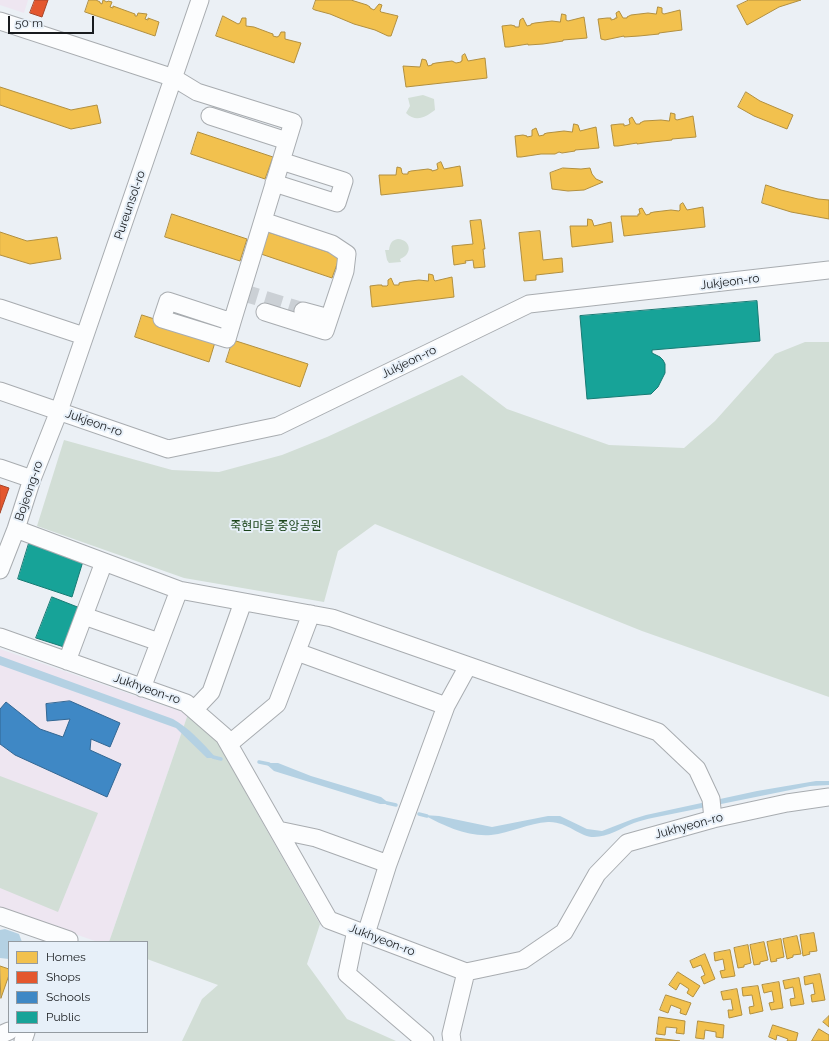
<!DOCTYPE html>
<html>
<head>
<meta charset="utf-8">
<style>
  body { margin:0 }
  #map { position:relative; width:829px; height:1041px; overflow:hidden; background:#ebf0f5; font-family:Raleway,sans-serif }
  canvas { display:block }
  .legend { position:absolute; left:8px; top:941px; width:140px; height:92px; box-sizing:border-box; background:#e7f0f9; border:1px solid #949ba1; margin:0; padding:5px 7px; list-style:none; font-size:12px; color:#181b1e }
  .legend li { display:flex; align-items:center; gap:8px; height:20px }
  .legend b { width:20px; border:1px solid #949ba1 }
  .scale { position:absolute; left:8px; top:16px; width:86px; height:18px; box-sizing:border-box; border:2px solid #181b1e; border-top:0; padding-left:5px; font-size:12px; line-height:14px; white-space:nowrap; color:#181b1e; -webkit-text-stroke:3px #e7f0f9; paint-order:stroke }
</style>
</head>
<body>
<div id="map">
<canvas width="829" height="1041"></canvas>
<ul class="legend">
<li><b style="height:11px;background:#f2c14e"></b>Homes</li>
<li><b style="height:11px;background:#e4572e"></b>Shops</li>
<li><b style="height:11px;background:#3f88c5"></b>Schools</li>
<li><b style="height:11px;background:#17a398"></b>Public</li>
</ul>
<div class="scale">50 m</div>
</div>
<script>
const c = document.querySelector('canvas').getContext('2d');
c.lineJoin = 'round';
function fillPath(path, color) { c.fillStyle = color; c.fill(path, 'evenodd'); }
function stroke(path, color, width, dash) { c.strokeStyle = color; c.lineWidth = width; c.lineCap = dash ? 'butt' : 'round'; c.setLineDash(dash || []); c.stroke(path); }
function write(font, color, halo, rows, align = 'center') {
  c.font = font + ' Raleway,"Noto Sans KR",sans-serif'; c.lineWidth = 4; c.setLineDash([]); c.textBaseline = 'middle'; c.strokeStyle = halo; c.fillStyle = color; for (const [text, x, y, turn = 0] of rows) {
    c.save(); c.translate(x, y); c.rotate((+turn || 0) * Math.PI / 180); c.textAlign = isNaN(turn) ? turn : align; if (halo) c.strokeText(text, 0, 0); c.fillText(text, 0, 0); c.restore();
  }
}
const education = new Path2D(`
  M0 0H28L24 13 0 5Z
  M0 649 188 714 109 942H98L0 908Z`);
const green = new Path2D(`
  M423 95 434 99 435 110C426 117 416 123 406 113L410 106 408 98Z
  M398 239C411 240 413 254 400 259L401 262 389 263 387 260 385 250H389C390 243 392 240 398 239Z
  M805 342H829V697L642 631 375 524 338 551 324 602 184 578 37 526 64 440 172 470 219 472 282 455 327 437 462 375 507 409 609 445 684 448 715 421 775 354Z
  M188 714 218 739 248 797 320 924 307 964 347 1019 396 1041H182L202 999 218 985 147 959V942H109Z
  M0 776 98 813 58 912 0 888Z`);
const water = new Path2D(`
  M0 656 173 719C189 728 204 744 216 758H207L176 728 0 665Z
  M265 763H278L311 776 381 797 390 804H380L274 771Z
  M816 781H829V785L810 786 652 818C646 819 640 821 634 823 621 828 608 837 594 837 579 837 567 821 548 822 529 823 510 833 491 835 468 837 444 826 424 815L439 816 492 827 548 816H560L587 829 602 831 633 819 646 815 757 791Z
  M5 929 19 934 22 942H9V959L0 958V930Z`);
const homes = new Path2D(`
  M89 0H96L100 2V3L102 4 103 0 107 2 108 1 112 2 110 7 113 8V6L135 14V16H137L138 13 147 14 145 19 148 20V18L159 22 155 36 85 12Z
  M316 0H351L367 5 370 7V8L374 10 379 4 382 5 380 11 381 12 398 16 391 36H388L375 30 354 24 330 14 315 10 313 9Z
  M749 0H801L779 7 747 25 737 6Z
  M658 7 662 8V13L664 14 680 10 682 30 659 33V34L639 36 624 37V36L605 40 601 39 598 19 607 18H611V20L615 19V18H617L616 13 619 11 623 18H627V17L631 15 648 13 656 14Z
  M562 14 566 15V20L568 21 584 17 587 38 563 40V41L543 44 528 45V44L509 47H505L502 26 511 25 515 26V27H519L520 20 523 18 527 26 531 25V24L535 23 552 21 560 22Z
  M223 16 238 24 240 23 242 18H246V26L254 27 270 33 273 34V36L277 37 279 36 281 32H285V39L301 43 294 63 216 36Z
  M465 54 468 61 485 58 487 78 406 87 403 66 420 67 422 59 426 60 428 66 432 65V64L436 63 452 61 456 63 461 62V61H462V56Z
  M0 87 71 110 97 105 101 123 71 129 0 105Z
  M746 92 760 101 793 115 787 129 754 116 738 107Z
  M671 113 675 114V119L677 120 693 116 696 137 672 139V140L652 142 637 144V143L618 146H614L611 125 620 124H624V126L628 125 630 124 629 119 632 117 636 124H640V123L644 121 661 120 669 121Z
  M574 124 578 125 580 131 596 127 599 148 575 150V151L562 153 559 152 555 154H541L521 157H517L515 136 523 135 527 136V137L532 136V130L536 128 539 136 544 135V134L547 133 564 131 572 132Z
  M198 132 273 157 265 179 191 154Z
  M441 162 444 169 460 166 463 186 381 195 379 175H396L397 167 401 168 402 173 403 174H408V172L411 171 428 169 432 170V171L436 170 438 169 437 164Z
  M563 168 581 169 590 168 592 174 596 179 603 182 584 190 568 191 552 189 550 173Z
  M766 185 781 190 818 199 829 200V219L791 212 762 203Z
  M683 203 687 210 703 207 705 227 624 236 621 216H638V214H640L639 209 642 208 646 215 650 214V213L654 212 671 210 679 211 680 210V205Z
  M172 214 247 239 240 261 165 237Z
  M588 219 592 220 594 226 611 222 613 242 572 247 570 226H587Z
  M481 220 485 249H483L485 267 474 268 473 260 465 261 466 263 454 265 452 246 473 244 470 221Z
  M265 231 340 256 332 278 258 253Z
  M540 231 543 260 562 258 563 272 536 275V280L524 281 519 233Z
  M0 232 27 241 57 237 61 259 30 264 0 255Z
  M429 274 433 275 434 280 435 281 452 277 454 297 372 307 370 286 378 285H382V286H387L388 285V280L391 278 394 285H399V283L403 282 419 280 428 281Z
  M142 315 216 339 209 362 135 337Z
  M233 340 308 364 300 387 226 362Z
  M814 933 817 951 809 952 810 954 803 956 800 935Z
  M797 936 801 954 793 955V957L787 959 783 939Z
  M781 939 784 957 776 959 777 961 771 962 767 942Z
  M764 942 768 960 760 962V964L754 965 750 945Z
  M748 945 751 963 744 965V967L738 968 734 948Z
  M730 950 735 976 722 978 720 971 725 970 723 959 715 961 714 953Z
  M705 954 715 979 704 984 701 977 705 975 701 965 693 968 690 961Z
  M0 966 9 969V975L1 998Z
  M678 972 700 986 693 997 687 993 689 989 680 983 676 990 669 985Z
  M820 974 825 1000 812 1002 811 995 815 994 813 983 805 985 804 977Z
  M799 978 804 1004 791 1006 790 999 795 998 793 987 785 989 783 981Z
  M779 982 783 1008 771 1010 769 1003 774 1002 772 991 764 993 762 985Z
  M758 986 763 1011 750 1014 749 1007 754 1006 752 995 743 996 742 988Z
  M737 989 742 1015 729 1018 728 1010H733L731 999 723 1000 721 992Z
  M666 995 691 1003 686 1015 680 1013 681 1009 671 1005 668 1013 660 1010Z
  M829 1016V1027L823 1022Z
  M659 1017 685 1021 684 1034 676 1033 677 1028 666 1027 665 1035 657 1034Z
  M698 1021 724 1025 723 1038 716 1037V1032L705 1030 704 1039 696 1038Z
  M773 1025 798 1033 796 1041H787L788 1039 777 1035 776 1040 769 1037Z
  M819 1029 829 1035V1041H812Z
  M656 1038 680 1041H656Z`);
const shops = new Path2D(`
  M35 0H48L42 17 30 13Z
  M0 485 9 488 0 513Z`);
const schools = new Path2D(`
  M70 701 120 723 110 747 91 739 90 750 121 764 107 797 15 755 0 744V709L6 702 40 729 63 737 70 719 47 721 46 704Z`);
const public = new Path2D(`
  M757 301 760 341 652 350V353L660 357 663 360 665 364V373L658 387 651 394 587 399 580 316Z
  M30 540 84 558 72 597 18 579Z
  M52 597 80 608 64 647 36 638Z`);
const stream = new Path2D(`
  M213 757 221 759
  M259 762 269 764
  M387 803 396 805
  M419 814 427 816`);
const minorTunnel = new Path2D(`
  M241 292 303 311`);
const minor = new Path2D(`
  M0 21 174 78 197 92 293 122 232 322 168 301 162 319 227 339 232 322
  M210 116 287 141
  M274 183 337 203 344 181 281 161
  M263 221 332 244 347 254 345 271 325 331 265 312
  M0 308 84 336
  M303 311 329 318
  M0 391 168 449 278 426 529 304 829 270
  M0 468 32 479
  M16 529 179 590 332 618 658 732 697 769 711 799 713 819
  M0 570 16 529 32 479 59 411 200 0
  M84 616 159 642
  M0 637 186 703 224 736 329 920 466 972 523 960 564 932 597 874 627 843 713 819 787 803 829 797
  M297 652 446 706
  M67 661 104 562
  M142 688 179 590
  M194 710 211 692 243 602
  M229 744 277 704 311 614
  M278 830 316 838 388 864
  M0 916 69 940 68 942
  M356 930 347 974 425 1041
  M366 934 388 864 446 706 468 666
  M0 1035 9 1031
  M23 1041 26 1032
  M452 1041 451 1034 466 972`);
const streetNames = [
  ["Pureunsol-ro",130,205,-71],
  ["Jukjeon-ro",730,282,-7],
  ["Jukjeon-ro",409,362,-26],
  ["Jukjeon-ro",94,423,19],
  ["Bojeong-ro",29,491,-71],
  ["Jukhyeon-ro",147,689,19],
  ["Jukhyeon-ro",689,826,-15],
  ["Jukhyeon-ro",382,940,21]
];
const parkNames = [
  ["죽현마을 중앙공원",276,526]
];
fillPath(education, '#eee6f1');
fillPath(green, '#d2ded6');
fillPath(water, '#b4d1e3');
fillPath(homes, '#f2c14e');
stroke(homes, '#b18f40', 1);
fillPath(shops, '#e4572e');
stroke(shops, '#a74529', 1);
fillPath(schools, '#3f88c5');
stroke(schools, '#336793', 1);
fillPath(public, '#17a398');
stroke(public, '#177a73', 1);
stroke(stream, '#b4d1e3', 3.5);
stroke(minorTunnel, '#cbd0d5', 17, [17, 8]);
stroke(minor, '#a8acb0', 19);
stroke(minor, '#fcfdfe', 17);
write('12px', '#181b1e', '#e7f0f9', streetNames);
write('12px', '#1a4319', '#e7f0f9', parkNames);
</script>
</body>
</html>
